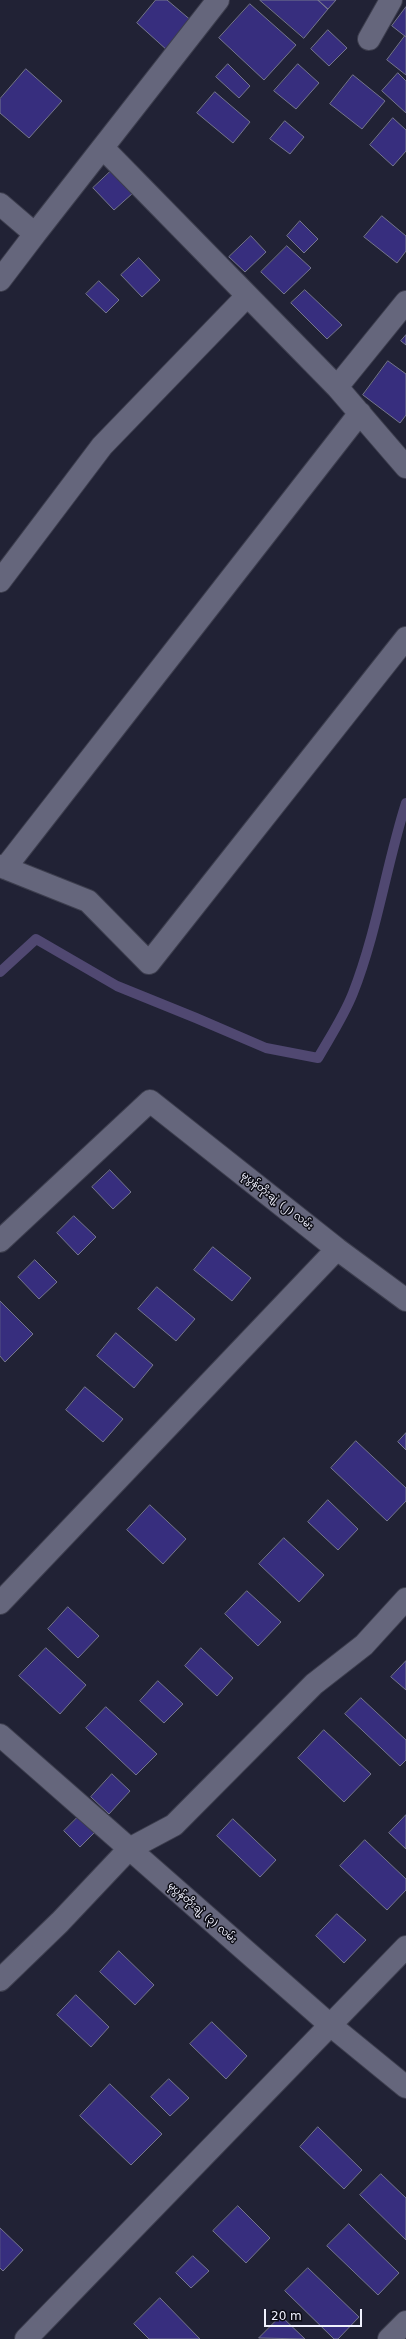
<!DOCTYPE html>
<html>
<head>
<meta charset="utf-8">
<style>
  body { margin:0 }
  #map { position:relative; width:406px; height:2339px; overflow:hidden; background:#212235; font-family:"DejaVu Sans",sans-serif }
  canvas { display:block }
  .scale { position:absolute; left:264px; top:2309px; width:98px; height:18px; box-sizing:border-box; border:2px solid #f0f1fe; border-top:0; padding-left:5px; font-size:12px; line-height:14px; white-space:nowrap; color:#f0f1fe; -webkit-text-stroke:3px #0c0c15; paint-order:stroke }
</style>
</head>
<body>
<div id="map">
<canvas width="406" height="2339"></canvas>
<div class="scale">20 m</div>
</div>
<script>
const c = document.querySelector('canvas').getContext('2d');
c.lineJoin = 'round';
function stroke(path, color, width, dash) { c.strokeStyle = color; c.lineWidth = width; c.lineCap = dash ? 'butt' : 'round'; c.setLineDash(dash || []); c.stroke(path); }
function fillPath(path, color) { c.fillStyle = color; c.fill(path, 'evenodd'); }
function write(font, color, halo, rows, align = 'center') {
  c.font = font + ' "DejaVu Sans","Noto Sans Myanmar",sans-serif'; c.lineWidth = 3; c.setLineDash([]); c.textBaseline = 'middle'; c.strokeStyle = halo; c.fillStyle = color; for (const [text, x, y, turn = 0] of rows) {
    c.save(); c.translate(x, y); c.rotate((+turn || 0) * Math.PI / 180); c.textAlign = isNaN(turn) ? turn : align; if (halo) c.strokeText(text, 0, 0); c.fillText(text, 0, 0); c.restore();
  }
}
const stream = new Path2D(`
  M0 972 36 939 117 986 196 1018 266 1048 318 1058C330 1037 344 1016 353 993 377 932 386 866 406 803`);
const building = new Path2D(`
  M156 0H167L193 22 168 51 137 23Z
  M260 0H318L328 9 304 38Z
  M318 0H336L328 9Z
  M250 4 296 45 264 80 219 38Z
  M406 7V37L392 26Z
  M328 30 347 48 329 66 311 49Z
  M405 36 406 37V75L387 60Z
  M228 64 250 86 239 98 216 77Z
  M298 64 319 83 296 109 274 91Z
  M26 69 62 101 29 138 0 113V99Z
  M398 73 406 81V113L382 91Z
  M353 75 385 101 362 129 330 104Z
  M215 92 250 122 233 143 197 113Z
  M393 118 406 130V151L393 166 370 145Z
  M285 121 304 137 290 154 270 139Z
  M111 171 133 193 114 210 93 188Z
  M382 216 406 236V251L397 263 364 237Z
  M300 221 318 239 304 253 287 236Z
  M251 236 266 252 245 272 229 257Z
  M287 246 311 268 284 294 261 272Z
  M139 258 160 280 142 297 121 275Z
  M99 281 119 300 106 313 86 294Z
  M305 290 342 325 327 339 291 303Z
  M406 335V345L401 341Z
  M388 361 406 374V415L400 423 363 395Z
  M110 1170 131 1192 113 1209 92 1187Z
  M74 1216 96 1237 78 1255 57 1233Z
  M213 1247 251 1278 232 1301 194 1270Z
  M35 1260 57 1282 39 1299 18 1277Z
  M157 1287 195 1319 176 1341 138 1309Z
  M0 1301 33 1334 5 1362 0 1356Z
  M116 1333 153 1365 134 1388 97 1356Z
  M85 1387 123 1419 103 1442 66 1410Z
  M406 1433V1450L398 1442Z
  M356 1441 406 1488V1501L387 1521 331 1468Z
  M328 1500 358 1529 338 1550 308 1522Z
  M150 1505 186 1539 163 1564 127 1530Z
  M284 1538 324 1575 299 1602 259 1564Z
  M247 1591 281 1622 258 1646 225 1614Z
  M68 1607 99 1636 78 1658 48 1629Z
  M46 1648 86 1685 60 1714 19 1676Z
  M201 1648 233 1678 217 1696 185 1666Z
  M406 1661V1690L391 1677Z
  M158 1681 183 1704 164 1723 140 1701Z
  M361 1698 406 1740V1760L400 1766 345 1714Z
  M106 1707 157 1754 136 1775 86 1728Z
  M324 1730 371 1774 344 1802 298 1758Z
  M112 1774 130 1791 109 1814 91 1797Z
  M406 1815V1849L389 1833Z
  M78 1817 94 1833 80 1847 64 1831Z
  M233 1819 276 1860 260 1877 217 1836Z
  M365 1840 406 1879V1890L387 1910 340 1866Z
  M337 1914 366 1940 344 1963 316 1936Z
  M119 1951 154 1985 135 2005 100 1972Z
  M76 1995 109 2027 91 2047 57 2015Z
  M212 2022 247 2056 226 2079 190 2044Z
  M169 2079 189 2098 170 2116 151 2097Z
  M110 2084 162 2134 131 2165 80 2116Z
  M318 2127 362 2170 344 2189 300 2147Z
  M381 2174 406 2198V2240L360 2195Z
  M238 2206 270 2238 246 2263 213 2231Z
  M349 2224 399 2273 378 2295 327 2246Z
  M0 2228 23 2250 3 2271 0 2268Z
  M193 2256 209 2271 191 2288 176 2273Z
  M308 2268 359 2317 338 2339H334L285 2291Z
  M160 2298 200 2339H149L134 2324Z
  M281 2316 305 2339 259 2338Z`);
const minor = new Path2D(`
  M369 39 391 0
  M103 148 337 387 406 467
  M0 204 35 234 218 0
  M0 280 35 234
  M337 387 406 302
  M0 581 102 446 247 296
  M0 866 88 901 149 963 406 638
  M5 868 360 413
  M0 1241 150 1101 337 1249 406 1300
  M0 1603 337 1249
  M0 1735 329 2024 406 2087
  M0 1980 60 1922 129 1849 174 1825 314 1684 364 1645 406 1599
  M26 2339 406 1947
  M389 2339 406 2322`);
const streetNames = [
  ["မုပွန်တိုးချဲ့ (၂) လမ်း",277,1201,38],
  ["မုပွန်တိုးချဲ့ (၃) လမ်း",202,1913,41]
];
stroke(stream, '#504871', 10);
fillPath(building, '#372e7e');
stroke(building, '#75768d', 1);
stroke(minor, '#3d3e4e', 24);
stroke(minor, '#65667c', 22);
write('10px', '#f0f1fe', '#0c0c15', streetNames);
</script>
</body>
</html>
